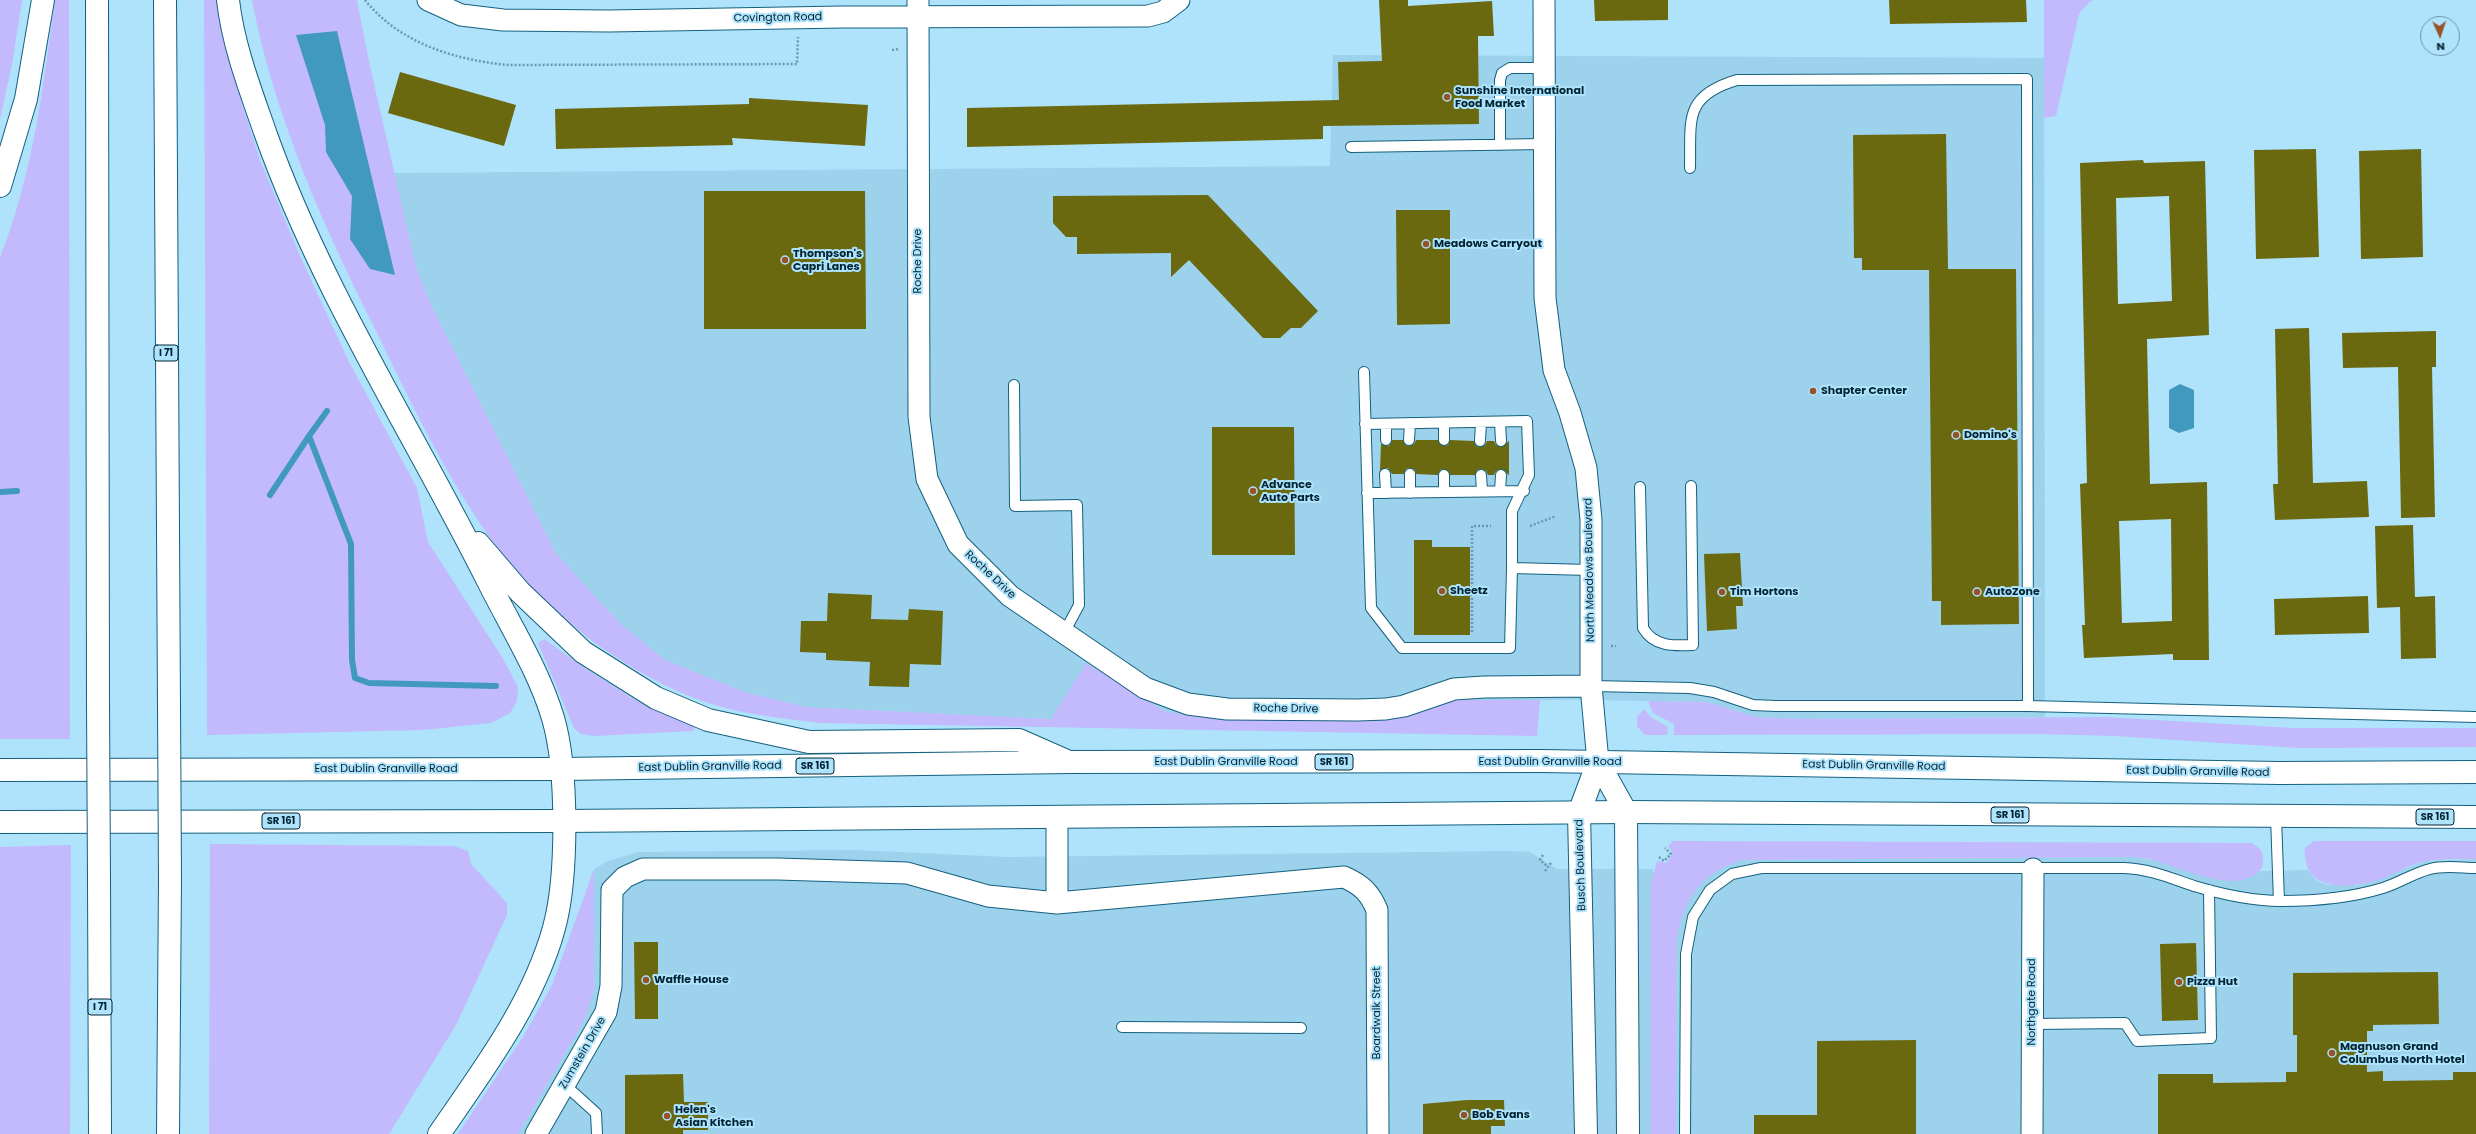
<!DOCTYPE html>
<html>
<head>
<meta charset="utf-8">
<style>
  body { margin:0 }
  #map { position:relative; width:2476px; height:1134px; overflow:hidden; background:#afe2fb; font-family:Poppins,sans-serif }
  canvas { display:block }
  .north { position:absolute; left:2420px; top:16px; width:40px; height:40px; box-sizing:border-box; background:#afe2fb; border:1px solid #6996ab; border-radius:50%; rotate:177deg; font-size:11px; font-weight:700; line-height:16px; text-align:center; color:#002434 }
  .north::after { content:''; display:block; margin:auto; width:14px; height:18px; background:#985228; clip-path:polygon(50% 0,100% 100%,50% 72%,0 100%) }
</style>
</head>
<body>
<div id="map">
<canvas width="2476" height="1134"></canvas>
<div class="north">N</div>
</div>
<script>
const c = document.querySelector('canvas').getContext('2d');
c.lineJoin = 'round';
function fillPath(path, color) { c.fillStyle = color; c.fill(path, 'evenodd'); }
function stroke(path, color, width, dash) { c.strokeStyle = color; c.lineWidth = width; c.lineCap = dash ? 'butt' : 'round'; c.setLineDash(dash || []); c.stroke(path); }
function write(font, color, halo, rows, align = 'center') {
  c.font = font + ' Poppins,sans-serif'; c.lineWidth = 4; c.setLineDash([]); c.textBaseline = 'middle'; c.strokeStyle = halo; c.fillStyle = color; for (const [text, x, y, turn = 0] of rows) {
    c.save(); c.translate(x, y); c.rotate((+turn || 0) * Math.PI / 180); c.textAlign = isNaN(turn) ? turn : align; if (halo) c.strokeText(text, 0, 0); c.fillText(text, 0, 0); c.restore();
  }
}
const built = new Path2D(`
  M1333 55 2044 58 2045 717 1802 719 1756 717 1707 702 1591 700H1453L1388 717 1190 716 1164 711 1087 664 1051 719 806 707 745 692 665 660 622 625 557 555 431 305 416 267 394 173 1330 166Z
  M855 850 1007 857 1509 851 1530 852 1557 869H1653L1651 1134H518L585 1019 594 988V869L608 861 639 852Z
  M2134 857 2250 878 2260 871 2308 870 2317 881 2327 885H2356L2375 880 2426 861 2476 859V1134H1676V943L1680 920 1689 899 1704 879 1722 866 1742 860Z`);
const green = new Path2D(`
  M0 0H22L13 59 0 120Z
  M55 0H69L70 739H0V257C33 175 43 87 55 0Z
  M204 0H216L222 33 243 107 260 160 301 258 348 360 417 488 428 542 502 657 518 687 517 701 510 713 491 723 423 730 207 735Z
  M252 0H357L369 62 416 267 431 305 557 555 622 625 665 660 745 692 806 707 1051 719 1086 663 1164 711 1190 716 1388 717 1453 700H1540L1537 736 820 723C783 718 744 715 708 703 634 678 554 620 506 559 451 489 413 406 374 327 322 223 274 115 252 0Z
  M2044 0H2094L2089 2 2079 14 2056 116 2044 118Z
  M544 639 586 669 635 700 695 727 693 731 595 736 581 734 574 728 538 643Z
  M1648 701 1707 702 1756 717 1802 719 2105 717 2294 728H2476V747L2298 748 2115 736 2037 734 1674 735V724L1653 713Z
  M1644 709 1651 717 1668 727 1667 735H1645L1637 726V717Z
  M1673 841 2252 843 2261 850C2264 859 2265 868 2256 874 2230 893 2180 867 2152 860 2146 858 2140 858 2134 857L1742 860C1699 874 1683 899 1676 943V1134H1651V882L1657 861 1666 863 1673 853 1668 846Z
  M2314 841H2476V859C2460 859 2442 859 2427 861 2409 864 2392 876 2375 881 2344 889 2302 891 2305 848Z
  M210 844 454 846 468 851 471 864 507 903V915L456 1025 389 1134H209Z
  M71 845 70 1134H0V847Z
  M594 869V988L585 1019 518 1134H458L523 1037 552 985Z`);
const water = new Path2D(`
  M337 31 395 275 370 269 350 239 352 196 326 152 325 125 296 35Z
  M2180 384 2194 390V428L2179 433 2169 428V390Z`);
const stream = new Path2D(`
  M309 436 351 544 352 660 355 678 369 683 496 686
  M0 492 17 491
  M270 495 309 436 327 411`);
const building = new Path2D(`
  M1379 0H1408V6L1492 1 1494 36H1478L1479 124 1323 126V139L967 147V108L1339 100 1338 62 1382 61Z
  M1594 0H1668V20L1595 21Z
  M1889 0H2026L2027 22 1890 24Z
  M400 72 516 105 504 146 388 113Z
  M749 98 868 105 865 146 732 138 733 145 556 149 555 109 749 104Z
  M1946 134 1948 269H2016L2019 624 1941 625V601H1932L1929 270H1862V258H1854L1853 135Z
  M2316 149 2319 257 2256 259 2254 150Z
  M2421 149 2423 257 2361 259 2359 151Z
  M2143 160 2144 163 2205 161 2209 335 2147 339 2150 484 2207 482 2209 660H2173V654L2084 658 2082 625H2085L2080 484 2087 483 2080 163ZM2169 196 2172 301 2118 304 2116 198ZM2171 519 2172 621 2122 623 2119 521Z
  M704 191H865L866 329H704Z
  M1208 195 1318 311 1301 328H1291L1280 338H1263L1189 260 1171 277V253L1077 254V237H1066L1053 223V196Z
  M1396 210H1450V324L1397 325Z
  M2309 328 2313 483 2367 481 2369 517 2275 520 2273 484H2278L2275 329Z
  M2436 331V367H2432L2435 517 2401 518 2398 367 2343 368 2342 333Z
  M1212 427H1294L1295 555H1212Z
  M1392 440H1403L1405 445 1409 446 1414 444 1416 440H1438L1444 446 1448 445 1450 440 1474 441 1476 446 1480 447 1485 445 1487 441H1494L1496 445 1501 447 1509 441V475L1501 469 1496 471 1494 475H1488L1486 471 1481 469 1477 470 1475 475H1450L1444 469 1440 470 1438 475 1416 474 1415 470 1410 468 1406 469 1404 474H1392L1388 468 1380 470 1381 444 1389 446Z
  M2413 525 2415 597 2435 596 2436 658 2401 659 2400 607 2377 608 2375 526Z
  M1414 540H1432V547H1470V635H1414Z
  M1740 553 1743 606H1736L1737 629 1707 631 1704 554Z
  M828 593 872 595 871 619 908 620 909 609 943 611 941 665 910 664 909 687 869 686 870 662 826 660V653L800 652 801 621H827Z
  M2368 596 2369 633 2275 635 2274 599Z
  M634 942H658V1019H635Z
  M2196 943 2198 1020 2162 1021 2160 944Z
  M2438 972 2439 1024 2373 1025V1031H2367V1072L2383 1071V1081L2453 1080V1072H2476V1134H2158V1074H2213V1083L2286 1082V1072H2297V1035H2293V973Z
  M1916 1040V1134H1754V1115H1817V1041Z
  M683 1074 684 1102H708V1130H683V1134H625V1075Z
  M1467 1100H1504L1505 1126H1491V1134H1423V1104Z`);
const path = new Path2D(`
  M365 0C399 43 455 60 508 65L797 64 798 37
  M892 50 898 49
  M1530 526 1556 516
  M1472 632V526H1491
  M1611 646H1616
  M1543 855 1540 860 1548 867
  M1659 857 1664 861 1671 854 1665 848
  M1545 871 1551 863`);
const service = new Path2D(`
  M1500 145V80L1502 73 1510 68H1543
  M1351 147 1544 144
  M1690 168C1691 120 1683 96 1737 80L2027 79 2028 706
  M1364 372 1371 608 1402 648H1510L1512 568 1590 570
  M1014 385 1015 506 1077 505 1079 605 1064 633
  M1500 422 1501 441
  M1365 424 1527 421 1529 475 1512 511V568
  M1386 424V440
  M1409 440 1410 423
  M1444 440V423
  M1480 441 1481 422
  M1385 474 1386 493
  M1410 474V493
  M1481 475 1482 491
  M1640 487 1643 628C1654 647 1674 646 1693 645L1691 486
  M1500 491 1501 475
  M1444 492V475
  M1367 493 1524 491
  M1591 686 1690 688 1714 692 1753 705 1776 706H2028L2476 717
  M2276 817 2279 901
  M2032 1024 2125 1023 2137 1041 2211 1038 2209 890
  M1122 1027 1301 1028
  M565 1085 596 1113 597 1134
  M1685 1134 1686 954 1693 917 1710 890 1732 874 1761 868H2124C2150 869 2170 878 2194 886 2221 894 2252 901 2281 901 2315 901 2350 898 2383 888 2399 883 2414 873 2430 869 2444 865 2462 868 2476 868`);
const minor = new Path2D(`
  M428 0 461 15 503 20 609 21 843 17 1148 16 1163 12 1179 0
  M918 0 919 417 927 479 958 544 1010 596 1145 688 1188 704 1227 709 1358 710 1386 709 1404 706 1454 689 1484 687 1591 686
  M1544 0 1545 298 1554 370 1570 413 1586 468 1591 520V686L1598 762
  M1057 903V817
  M536 1134 606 1012 611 986 612 890 625 877 643 869H778L907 873 988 896 1057 903 1344 877C1362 885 1370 893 1377 910L1378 1134
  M2032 1134 2033 869`);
const secondary = new Path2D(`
  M1598 762 1626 812 1628 1134
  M1586 1134 1579 813 1598 762`);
const primary = new Path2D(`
  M0 770 561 769 1069 762 1541 761 2279 773 2476 772
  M0 822 563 821 1626 812 2476 817`);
const motorway = new Path2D(`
  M97 0 98 702
  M165 0 169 705
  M228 0C233 45 250 89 265 132 321 290 414 433 489 583 511 627 539 671 553 718 568 769 568 877 554 928 533 1004 483 1070 439 1134
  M0 186 26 99 43 0
  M478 543 520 592 583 652 656 698 708 720 809 742 1019 740 1069 762
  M99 879 100 1134
  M168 1134 170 880`);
const motorwayBridge = new Path2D(`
  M98 702 99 879
  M169 705 170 880`);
const markers = [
  [1447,97,4,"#985228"],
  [1426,244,4,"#985228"],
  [785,260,4,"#985228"],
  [1813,391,4,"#985228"],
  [1956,435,4,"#985228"],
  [1253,491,4,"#985228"],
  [1442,591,4,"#985228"],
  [1722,592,4,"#985228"],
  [1977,592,4,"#985228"],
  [646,980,4,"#985228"],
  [2179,982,4,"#985228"],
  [2332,1053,4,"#985228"],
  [1464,1115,4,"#985228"],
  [667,1116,4,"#985228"]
];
const shields = [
  [166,353,24],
  [1334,762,38],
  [815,766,38],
  [2010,815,38],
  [2435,817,38],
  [281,821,38],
  [100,1007,24]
];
const shieldNames = [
  ["I 71",166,353],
  ["SR 161",1334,762],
  ["SR 161",815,766],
  ["SR 161",2010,815],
  ["SR 161",2435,817],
  ["SR 161",281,821],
  ["I 71",100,1007]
];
const streetNames = [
  ["Covington Road",778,18,-1],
  ["Roche Drive",918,261,-90],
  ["North Meadows Boulevard",1590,570,-91],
  ["Roche Drive",990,575,43],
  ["Roche Drive",1286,709,1],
  ["East Dublin Granville Road",1226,762],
  ["East Dublin Granville Road",1550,762],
  ["East Dublin Granville Road",1874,766,1],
  ["East Dublin Granville Road",710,767,-1],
  ["East Dublin Granville Road",386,769],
  ["East Dublin Granville Road",2198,772,1],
  ["Busch Boulevard",1581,865,-92],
  ["Northgate Road",2032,1002,-90],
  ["Boardwalk Street",1377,1013,-90],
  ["Zumstein Drive",583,1053,-60]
];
const poiNames = [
  ["Sunshine International",1455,91],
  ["Food Market",1455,104],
  ["Meadows Carryout",1434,244],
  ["Thompson's",793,254],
  ["Capri Lanes",793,267],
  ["Shapter Center",1821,391],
  ["Domino's",1964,435],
  ["Advance",1261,485],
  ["Auto Parts",1261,498],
  ["Sheetz",1450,591],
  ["Tim Hortons",1730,592],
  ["AutoZone",1985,592],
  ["Waffle House",654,980],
  ["Pizza Hut",2187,982],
  ["Magnuson Grand",2340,1047],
  ["Columbus North Hotel",2340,1060],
  ["Helen's",675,1110],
  ["Asian Kitchen",675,1123],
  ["Bob Evans",1472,1115]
];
fillPath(built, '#9cd2ec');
fillPath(green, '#c2bafc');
fillPath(water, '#4199bf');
stroke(stream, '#4199bf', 6);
fillPath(building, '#6a6910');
stroke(service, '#14607d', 12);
stroke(minor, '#14607d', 23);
stroke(secondary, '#14607d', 24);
stroke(primary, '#14607d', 24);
stroke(motorway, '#14607d', 24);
stroke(path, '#6b98ae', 2.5, [2, 2]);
stroke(service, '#fff', 10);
stroke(minor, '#fff', 21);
stroke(secondary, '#fff', 22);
stroke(primary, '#fff', 22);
stroke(motorway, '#fff', 22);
stroke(motorwayBridge, '#14607d', 24, []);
stroke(motorwayBridge, '#fff', 22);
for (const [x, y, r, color] of markers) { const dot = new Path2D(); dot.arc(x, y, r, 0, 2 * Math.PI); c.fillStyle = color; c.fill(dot); stroke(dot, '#afe2fb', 1.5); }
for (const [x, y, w] of shields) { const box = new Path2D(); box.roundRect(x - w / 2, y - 8, w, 16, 3); c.fillStyle = '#afe2fb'; c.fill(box); stroke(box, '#002434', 1); }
write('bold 10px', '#002434', null, shieldNames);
write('11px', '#002434', '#afe2fb', streetNames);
write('bold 11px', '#002434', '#afe2fb', poiNames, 'left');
</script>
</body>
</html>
